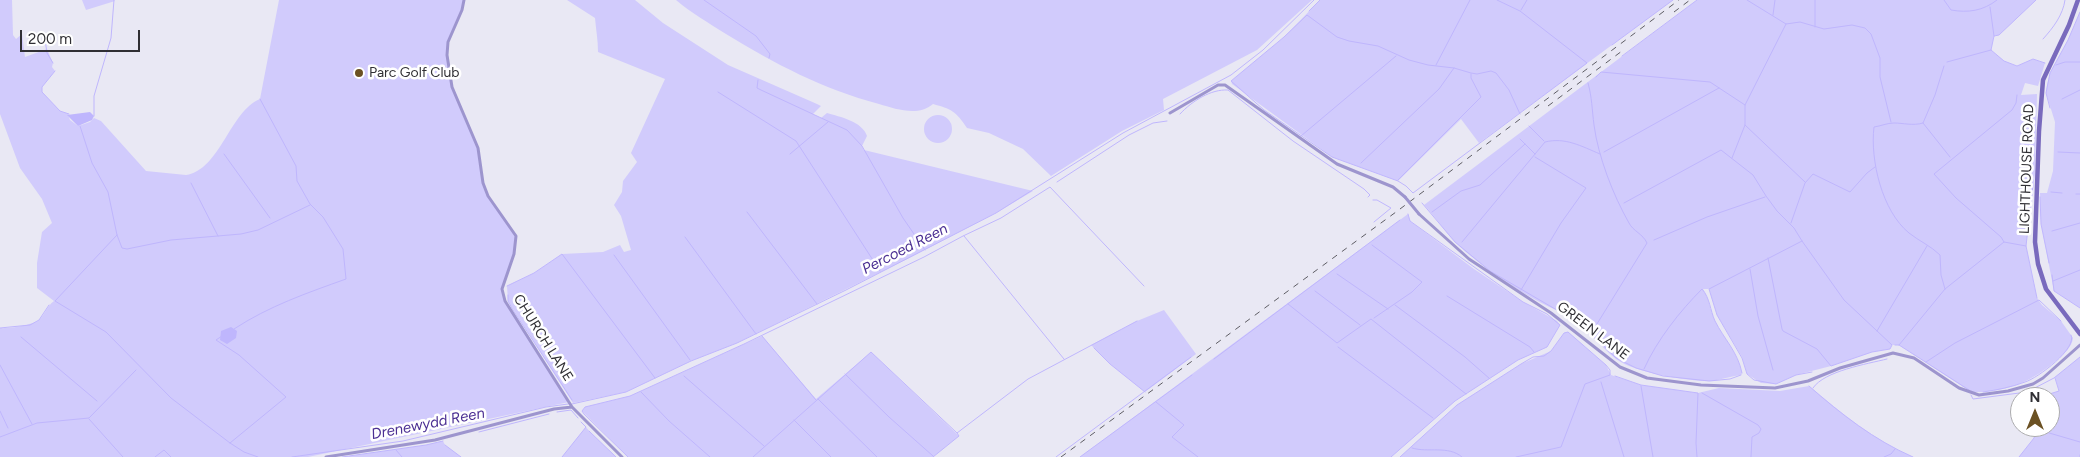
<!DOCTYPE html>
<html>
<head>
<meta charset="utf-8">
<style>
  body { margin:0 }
  #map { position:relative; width:2080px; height:457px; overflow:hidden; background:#e9e8f4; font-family:Figtree,sans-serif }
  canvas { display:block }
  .north { position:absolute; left:2010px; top:387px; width:50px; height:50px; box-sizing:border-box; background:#fff; border:1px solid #acacae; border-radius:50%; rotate:0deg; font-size:14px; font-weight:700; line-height:20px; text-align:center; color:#302f34 }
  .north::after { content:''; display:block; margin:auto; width:18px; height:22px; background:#6b5123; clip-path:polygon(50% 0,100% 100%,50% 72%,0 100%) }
  .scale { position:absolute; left:20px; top:30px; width:120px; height:22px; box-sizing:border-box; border:2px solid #302f34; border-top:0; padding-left:6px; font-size:15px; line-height:18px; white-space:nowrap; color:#302f34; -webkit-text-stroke:4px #fff; paint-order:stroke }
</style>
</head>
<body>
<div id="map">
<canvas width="2080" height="457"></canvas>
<div class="north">N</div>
<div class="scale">200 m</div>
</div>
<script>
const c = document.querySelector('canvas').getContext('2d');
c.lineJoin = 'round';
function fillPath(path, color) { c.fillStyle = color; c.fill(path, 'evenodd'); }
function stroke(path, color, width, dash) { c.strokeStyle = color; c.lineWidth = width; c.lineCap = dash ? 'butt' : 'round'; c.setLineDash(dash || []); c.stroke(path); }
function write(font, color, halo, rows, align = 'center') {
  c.font = font + ' Figtree,sans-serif'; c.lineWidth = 5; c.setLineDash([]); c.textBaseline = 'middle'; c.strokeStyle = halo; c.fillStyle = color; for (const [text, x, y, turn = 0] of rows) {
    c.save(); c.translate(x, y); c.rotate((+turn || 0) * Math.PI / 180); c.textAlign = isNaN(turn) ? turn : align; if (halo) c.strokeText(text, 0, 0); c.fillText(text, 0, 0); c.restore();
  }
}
const green = new Path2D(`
  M0 0H12L13 35 16 39 22 34 25 57 47 49 53 63 52 67 55 71 42 87V92L60 111 69 114 68 115 70 120 78 126 90 122 94 118 101 121 146 171 186 175C220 170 230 111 260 99L279 0H464L462 10 448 42 447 55 452 87 478 148 479 164 488 196 516 236 514 254 502 289 505 301 569 402 308 457H0V328C8 329 33 325 39 320 45 314 47 306 54 301L37 288V263L42 232 52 223 42 199 20 168 0 114Z
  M82 0H114L115 1 86 10Z
  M567 0H635L663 23 728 65 817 104 821 106 813 114 821 118 827 113C840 117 862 121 867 136L862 146 864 150 1033 191 996 213 907 259 737 343 691 361 626 392 573 403 508 301 507 286 534 273 562 254 603 252 620 245 624 252 631 250 621 216 614 205 622 192 623 181 637 162 631 153 665 79 598 52C598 40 596 30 595 18Z
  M676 0H1312L1257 50 1163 99 1164 110 1122 131 1051 176 1023 149 989 133 967 128C956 111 951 109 933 104 918 117 896 109 879 104 823 89 775 64 726 34 709 23 691 13 676 0Z
  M1320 0H1673L1479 143 1461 119 1398 181 1332 157 1232 84 1231 81 1284 37Z
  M1697 0H2036L1999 35 1994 36 1991 50 2004 61 2017 66 2033 59 2045 63 2038 86 2025 83 2021 95 2037 94 2035 174 2026 246 2037 298 2042 305 2061 321 2073 338C2072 347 2064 354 2057 360 2031 382 2006 393 1971 392L1899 345H1892L1890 349 1872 352 1831 366 1796 375 1776 384 1761 383 1747 374 1742 357 1717 315 1709 289H1703C1709 298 1710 310 1715 321 1724 339 1738 353 1742 373L1741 375C1731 376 1721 380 1710 381 1687 381 1635 373 1616 359 1601 347 1586 329 1572 315 1543 310 1477 264 1456 243 1444 231 1435 216 1424 205Z
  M2080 12V308L2054 291 2041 224 2040 193H2047L2053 171 2055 122 2046 93 2047 85 2050 73 2068 40Z
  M924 129a14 14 0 1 1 28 0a14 14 0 1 1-28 0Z
  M1408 214 1410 221 1474 269 1523 302 1557 321 1560 325 1547 347 1518 360 1455 401 1391 457H1080Z
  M1164 310 1196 354 1145 392 1110 364 1091 345 1137 321Z
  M1568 332 1606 365 1611 375 1641 385 1698 393 1719 388 1780 391 1809 386C1841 413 1874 440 1913 457H1400L1457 405 1521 364 1551 351 1564 333Z
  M762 336 816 399 871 352 959 436 933 457H628L582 411 585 407 630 396Z
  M2080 357V457H2019L2034 438 2038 427H2050V397H2040L2059 391 2055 377Z
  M586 427 589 431 616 457H562Z
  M443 441 445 445 461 457H342L426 445Z`);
const water = new Path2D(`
  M90 112 94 116 92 120 78 126 67 115Z
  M231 327 237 331 236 338 227 344 220 340 221 331Z`);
const stream = new Path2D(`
  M704 0 756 36 770 54 769 58
  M1497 0 1520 11 1587 63 1413 193 1406 186 1398 181 1332 157 1264 110 1231 81 1284 37 1307 15 1337 37 1349 41 1378 46 1409 60 1428 65 1454 68 1471 73 1477 74 1491 71 1496 73 1509 90 1520 114
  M1747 0 1786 24 1800 22 1824 29 1852 25 1865 28 1871 34 1880 58V77L1891 122
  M1815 0V27
  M1944 0 1951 10C1968 13 1983 11 1997 0
  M2036 0 1999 35 1994 36 1991 50 2004 61 2017 66 2033 59 2045 63
  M1990 7 1994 36
  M1521 10 1527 0
  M1309 11 1320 0
  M1773 15 1775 0
  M44 33 47 53 53 63
  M2043 39C2053 28 2063 15 2065 0
  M1612 45 1673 0
  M1622 56 1697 0
  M1947 62 1991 50
  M1436 65 1470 0
  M2056 65 2065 62H2080
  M1944 66 1935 95 1923 123C1913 126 1903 123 1894 123 1887 123 1881 126 1874 127 1870 160 1882 211 1909 233 1919 241 1931 246 1940 255L1941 275 1945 289
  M55 71 42 87V92L60 111 69 114
  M1596 77 1601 72 1710 82 1745 105
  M758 80 757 88 761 90 847 130 862 146 903 218 925 250
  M1588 83C1592 97 1592 110 1594 125 1598 156 1613 195 1629 223 1633 231 1643 234 1647 243L1592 332
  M718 92 796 141 880 271
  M2062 99 2080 90
  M2050 108 2046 93 2050 73 2068 40 2080 12
  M1180 114C1192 101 1211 89 1228 90L1293 141 1364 189 1370 195 1368 197
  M94 116V96L111 38 114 0
  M1923 123 1950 157
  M1745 125 1805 182
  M80 126 92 163 108 192 117 235 122 248 127 249 171 240 241 234 258 230 310 205
  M1529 126 1544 141
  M1301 136 1396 56
  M1520 139 1535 154
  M1604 152 1719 88
  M2058 152 2080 153
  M224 154 270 218
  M790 154 828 122
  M1732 158 1745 125V105L1786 24
  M1361 163 1439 89 1454 68
  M1398 180 1481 97 1471 78V74
  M1057 182 1129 135 1153 123 1167 121
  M191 183 218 236
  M2033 185 2026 246 2037 298
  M2051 192 2062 193
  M2076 194H2080
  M2040 197 2041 224 2049 263
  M1373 200H1377L1391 208 1374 222
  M1422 203 1455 242 1490 271 1562 313 1572 315 1616 358 1636 368 1663 376 1709 381 1730 379 1741 375
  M1624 203 1721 150 1753 175 1766 196 1777 211 1794 228 1802 241 1844 300 1892 345 1890 349 1872 352 1831 366 1817 349 1783 331 1782 329 1768 258
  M747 212 817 304
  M1432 212 1461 191 1480 185 1525 144
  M1791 223 1805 183 1813 174 1850 192 1867 173 1875 167
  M2052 231 2080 223
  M117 235 55 301 106 332 171 398 230 443 244 452 258 457
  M964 236 1064 359
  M685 237 756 334
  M1654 240 1707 217 1765 197
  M1802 241 1709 289 1717 315 1742 358 1747 374 1754 380 1776 384 1796 375 1812 372
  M1462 242 1545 142C1565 137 1581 146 1600 154
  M2004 242 2001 237 1956 198 1934 174 2012 110 2016 103 2017 95
  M1372 245 1422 282 1412 292 1374 318
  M614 255 690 360
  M1750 269 1758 316 1773 370
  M1337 274 1388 309
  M2052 275 2054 291 2080 308
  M2053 281 2080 270
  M507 286 534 273 562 254 655 378
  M1521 290 1561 223 1586 188 1535 157
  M1315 291 1360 325
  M508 295V301L513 310 572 400
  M1447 296 1530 347 1534 352
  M1288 304 1337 343 1371 319 1466 394
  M1395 305 1465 357 1490 379
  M0 328 30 325 39 320 49 305
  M234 329C269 306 307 293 346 279L343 249 323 217 310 204 297 181 296 166 260 99
  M1877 331 1927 246
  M222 336 216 340 239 355 286 397 230 443
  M762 336 816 400
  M21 337 97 401
  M1895 345H1899L1969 390
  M1899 345 1945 289 2004 242 2026 246
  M1338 347 1433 418
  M1094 348 1110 364 1145 392
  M1214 359 1400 220
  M1926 362 1955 343 2039 300 2061 321
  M0 365 32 424
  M1644 369C1657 340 1680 311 1702 289 1710 298 1710 310 1715 321 1724 339 1738 352 1742 373
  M845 374 889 417 933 456
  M684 376 764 446
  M1615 376 1641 385 1698 393 1696 443 1697 457
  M1601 382 1624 457
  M1641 386 1653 457
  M1809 386C1841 414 1874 440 1913 457
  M1813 388C1824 371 1867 364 1887 359
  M641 392 669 421 710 457
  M1983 392C1997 390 2012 387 2025 382 2038 378 2078 348 2071 335
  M1702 393 1758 425 1761 429 1759 433 1752 437 1751 457
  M1971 395 1973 399 2027 392 2054 378 2080 357
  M2040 397 2059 391 2055 378
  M818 399 877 457
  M1156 402 1184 425 1172 437 1198 457
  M572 404 626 392 691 361 737 343 846 290 996 213 1123 133 1231 75 1263 50 1314 0
  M0 411 8 428
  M557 412 571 410 578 418
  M89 419 123 457
  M794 420 831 457
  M2039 430 2080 442
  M589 431 616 457
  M479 432 549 414
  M0 437 37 423 89 418 136 370
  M445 445 461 457
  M1412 448C1428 453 1448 445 1462 457
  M396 450 402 457
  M155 457 164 450 171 457
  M292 457 403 441 546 407 568 404
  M342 457 426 445 443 441
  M562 457 586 427 581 422
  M628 457 584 414 582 411 585 407 630 396 744 344 924 257 963 236 1001 218 1050 187 1144 286
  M753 457 871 352 957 433
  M933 457 959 436 957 433 1028 379 1137 321
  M1056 457 1191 357
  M1080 457 1192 375
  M1391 457 1455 401 1518 360 1547 347 1560 325 1547 314 1523 302 1410 221 1408 214
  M1400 457 1457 405 1521 364 1533 357 1544 356 1551 351 1564 333 1568 332 1606 365 1610 370V375L1585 384 1561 447 1516 457
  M1884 457 1891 454 1895 449
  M2019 457 2034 438 2038 427
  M2080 457V455`);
const street = new Path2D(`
  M464 0 462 10 448 42 447 55 452 87 478 148 483 183 488 196 516 236 514 254 502 289 505 301 572 407
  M1170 113 1218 85H1225L1337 164 1393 187 1405 197
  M1419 214 1469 259 1551 313 1620 367 1647 378 1701 385 1775 388 1808 381 1840 368 1893 353 1914 358 1959 388 1979 395 2008 391 2033 384 2043 378 2080 345
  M572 407 622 457
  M326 457 435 440 554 409 572 407`);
const secondary = new Path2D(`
  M2078 0 2069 25 2043 80 2039 131 2035 242 2038 264 2046 289 2080 334`);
const rail = new Path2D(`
  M1674 12 1690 0
  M1548 106 1622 51
  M1061 457 1396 212 1679 0`);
const streetBridge = new Path2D(`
  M1405 197 1419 214`);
const markers = [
  [359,73,5,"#6b5123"]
];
const poiNames = [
  ["Parc Golf Club",369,73]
];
const streetNames = [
  ["LIGHTHOUSE ROAD",2027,169,-88],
  ["GREEN LANE",1593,331,37],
  ["CHURCH LANE",543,338,58]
];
const waterNames = [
  ["Percoed Reen",905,249,-27],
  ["Drenewydd Reen",428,424,-11]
];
fillPath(green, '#d1cbfc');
fillPath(water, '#bfb6fd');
stroke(stream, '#bfb6fd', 1);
stroke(street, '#9d95ce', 3);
stroke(secondary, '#796abd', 4.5);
stroke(rail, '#5e5d64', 1, [6, 6]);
stroke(streetBridge, '#9d95ce', 3);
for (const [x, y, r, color] of markers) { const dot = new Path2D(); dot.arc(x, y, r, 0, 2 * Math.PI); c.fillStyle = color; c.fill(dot); stroke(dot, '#fff', 2); }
write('14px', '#302f34', '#fff', poiNames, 'left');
write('14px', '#302f34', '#fff', streetNames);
write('italic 15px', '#4b2f93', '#fff', waterNames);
</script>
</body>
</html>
